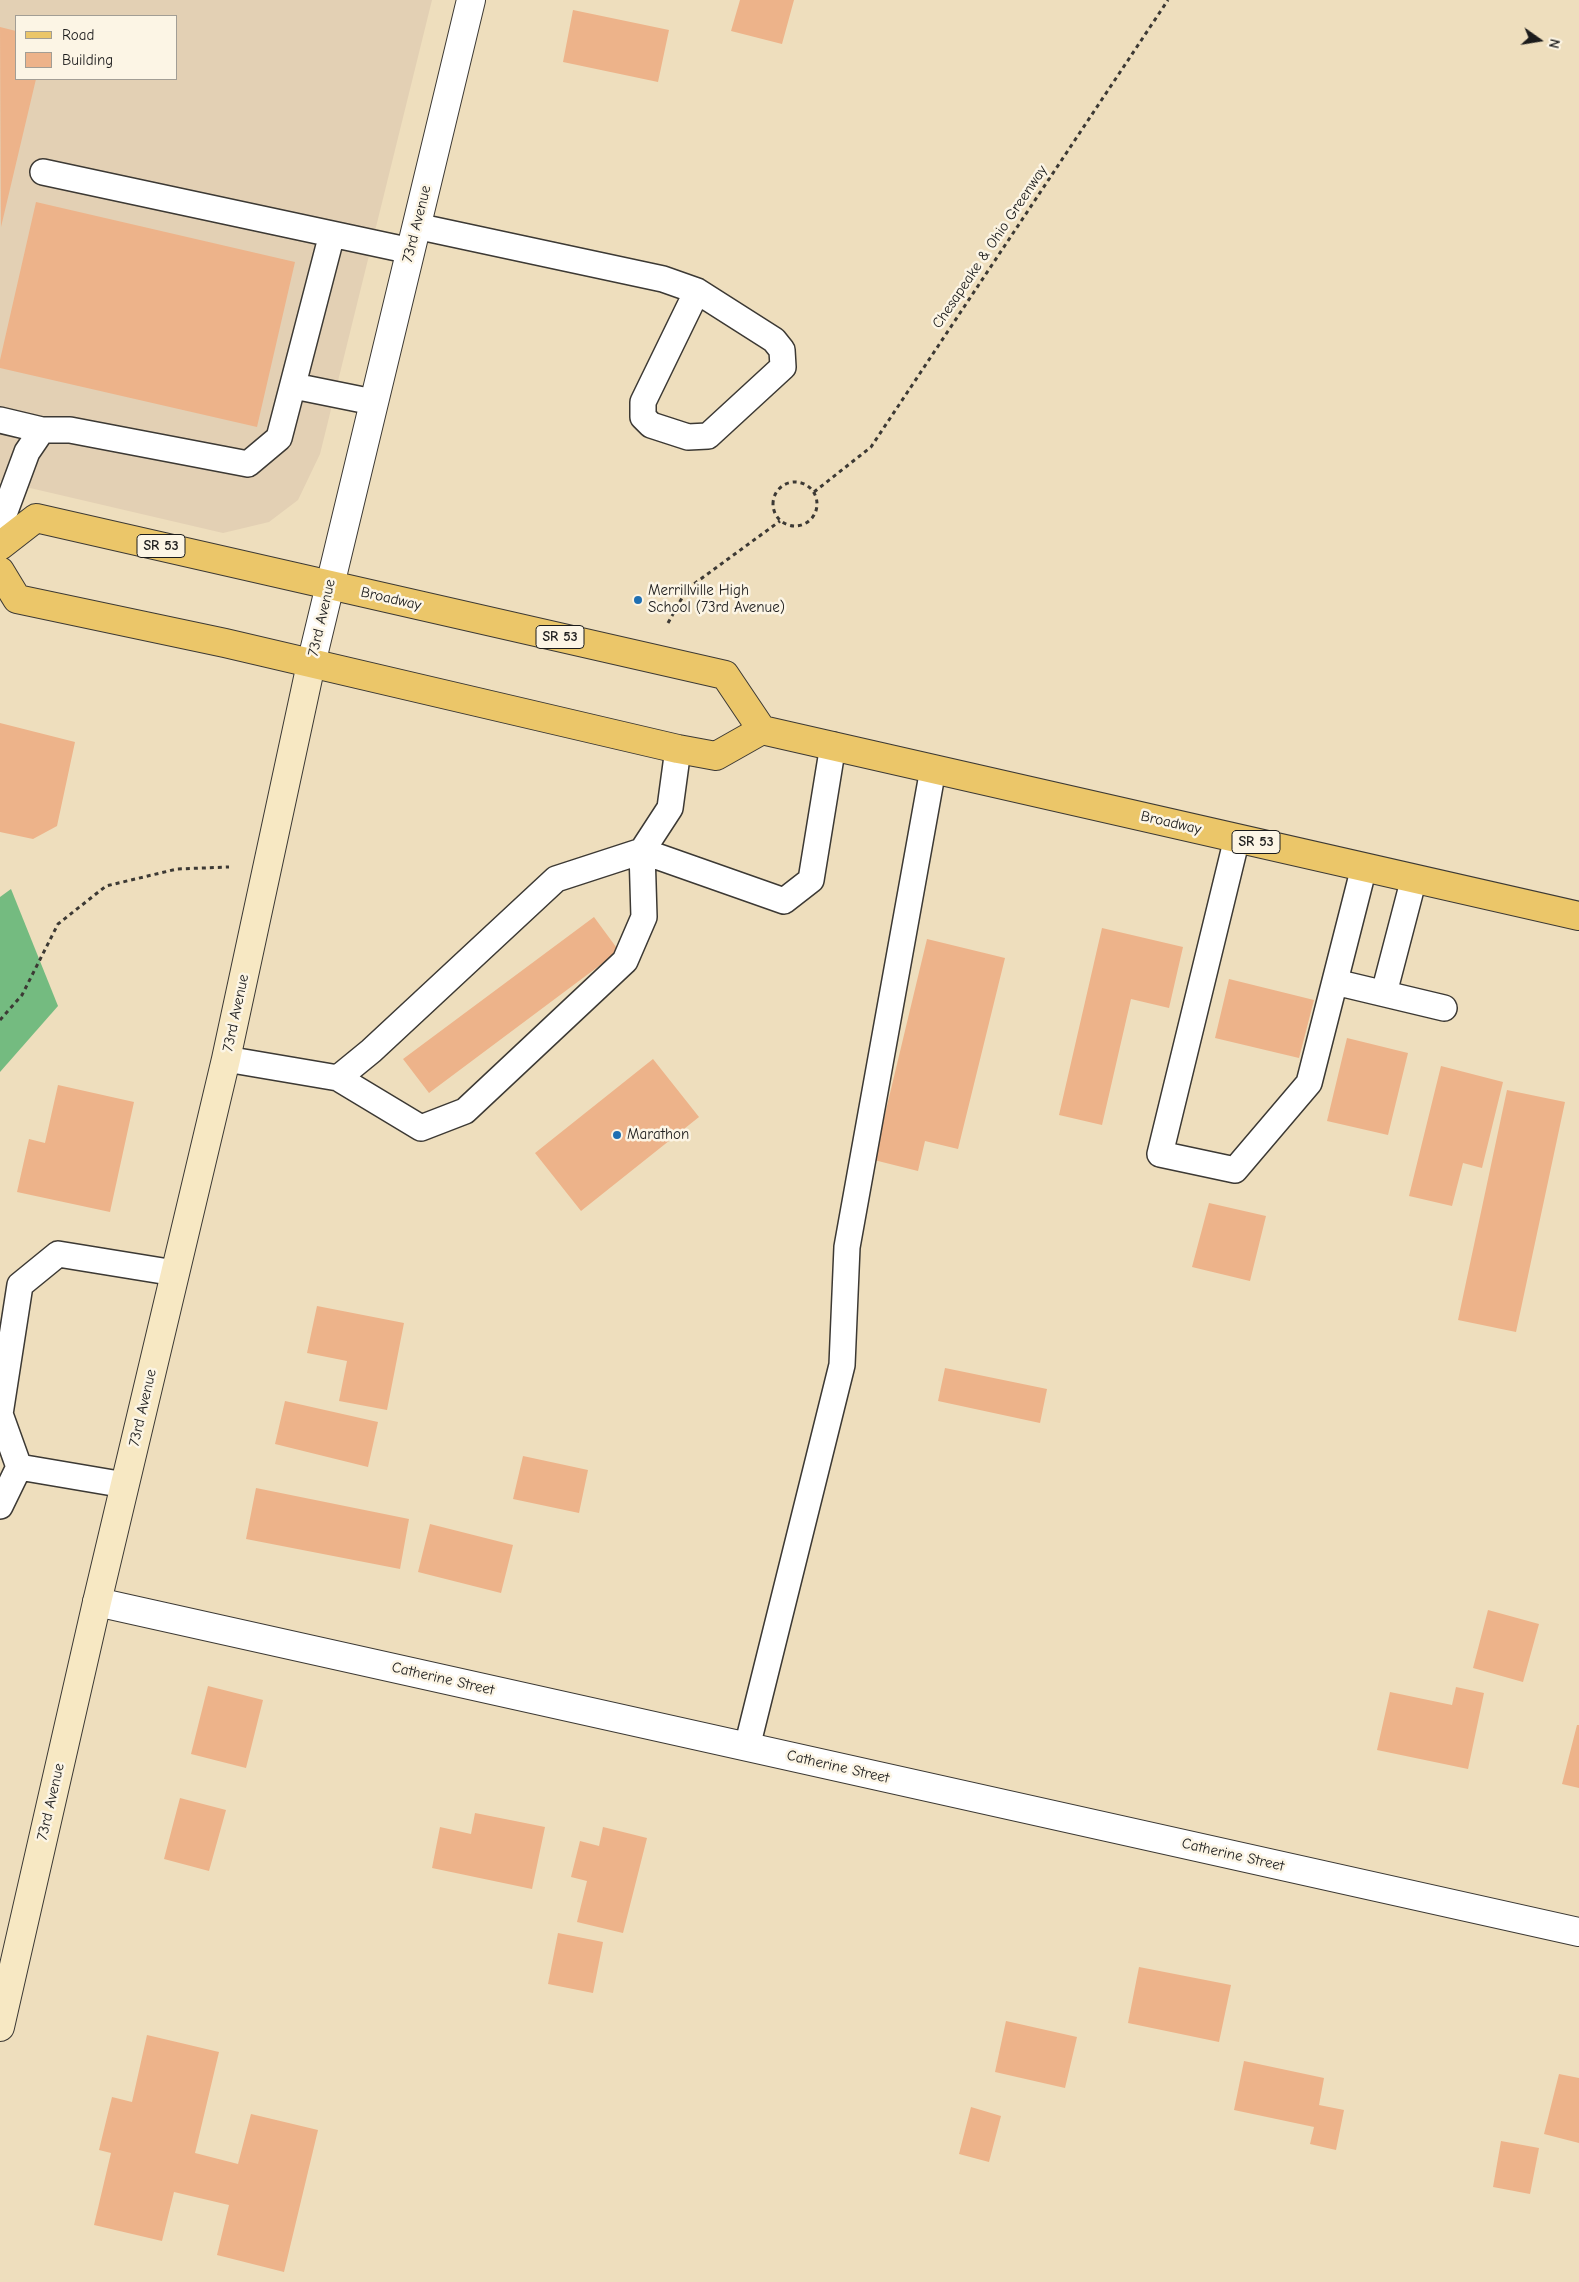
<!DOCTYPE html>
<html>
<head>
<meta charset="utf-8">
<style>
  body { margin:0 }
  #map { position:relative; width:1579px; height:2282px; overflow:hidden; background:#eedebd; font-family:"Comic Neue",sans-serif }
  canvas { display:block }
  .legend { position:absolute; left:15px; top:15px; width:162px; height:65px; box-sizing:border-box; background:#fcf5e5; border:1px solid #a29e95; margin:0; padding:6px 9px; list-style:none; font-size:15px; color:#1c1c1c }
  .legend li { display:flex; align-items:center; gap:10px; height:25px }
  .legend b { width:25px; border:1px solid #a29e95 }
  .north { position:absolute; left:1514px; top:15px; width:50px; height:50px; -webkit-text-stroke:4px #fcf5e5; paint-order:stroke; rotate:103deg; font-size:14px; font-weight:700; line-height:20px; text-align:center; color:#1c1c1c }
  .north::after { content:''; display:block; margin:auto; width:18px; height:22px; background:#1c1c1c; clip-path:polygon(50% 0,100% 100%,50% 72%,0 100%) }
</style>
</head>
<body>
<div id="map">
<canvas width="1579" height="2282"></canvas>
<ul class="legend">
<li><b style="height:6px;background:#ebc669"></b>Road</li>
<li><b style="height:14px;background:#edb38a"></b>Building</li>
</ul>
<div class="north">N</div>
</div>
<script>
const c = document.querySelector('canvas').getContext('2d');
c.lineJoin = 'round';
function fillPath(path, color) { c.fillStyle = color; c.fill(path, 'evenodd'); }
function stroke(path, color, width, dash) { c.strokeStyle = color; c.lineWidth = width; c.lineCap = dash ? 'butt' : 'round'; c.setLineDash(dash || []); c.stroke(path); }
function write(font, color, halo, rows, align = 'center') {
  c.font = font + ' "Comic Neue",sans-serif'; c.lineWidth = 5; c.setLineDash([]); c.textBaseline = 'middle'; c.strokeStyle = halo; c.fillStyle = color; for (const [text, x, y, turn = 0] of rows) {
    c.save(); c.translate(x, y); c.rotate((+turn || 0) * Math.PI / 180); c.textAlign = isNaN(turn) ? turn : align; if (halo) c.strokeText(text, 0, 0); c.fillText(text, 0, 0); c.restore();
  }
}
const built = new Path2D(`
  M0 0H432L320 454 298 500 269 522 223 533 0 481ZM16 16H176V79H16Z`);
const forest = new Path2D(`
  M11 889 58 1006 0 1072V897Z`);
const building = new Path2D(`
  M740 0H794L782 44 731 31Z
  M573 10 669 30 658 82 563 62Z
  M0 27 16 31V79H36L1 227Z
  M36 202 295 262 257 427 0 368V360Z
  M0 723 75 742 57 826 33 839 0 832Z
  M594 917 619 951 429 1093 403 1059Z
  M1102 928 1183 947 1169 1008 1131 999 1102 1125 1059 1115Z
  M927 939 1005 958 958 1149 925 1141 918 1171 874 1160Z
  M1229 979 1314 1000 1299 1058 1215 1038Z
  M1347 1038 1408 1053 1388 1135 1327 1121Z
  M653 1059 699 1117 581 1211 535 1153Z
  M1441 1066 1503 1082 1482 1168 1463 1163 1452 1206 1409 1196Z
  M58 1085 134 1102 110 1212 17 1192 29 1139 45 1143Z
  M1507 1090 1565 1102 1516 1332 1458 1320Z
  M1209 1203 1266 1216 1250 1281 1192 1267Z
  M317 1306 404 1323 387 1410 339 1401 347 1361 307 1353Z
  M945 1368 1047 1389 1040 1423 938 1401Z
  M285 1401 378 1422 368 1467 275 1444Z
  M523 1456 588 1470 579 1513 513 1499Z
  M256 1488 409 1519 400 1569 246 1539Z
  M430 1524 513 1545 501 1593 418 1572Z
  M1488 1610 1539 1624 1523 1682 1473 1668Z
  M208 1686 263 1700 246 1768 191 1754Z
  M1456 1687 1484 1693 1468 1769 1377 1750 1390 1692 1452 1705Z
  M1577 1725H1579V1788L1562 1784Z
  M180 1798 226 1810 209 1871 164 1859Z
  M475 1813 545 1827 532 1889 432 1868 440 1827 471 1834Z
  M603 1827 647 1838 623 1933 577 1922 587 1881 571 1877 580 1841 599 1846Z
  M558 1933 603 1942 593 1993 548 1984Z
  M1139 1967 1231 1985 1219 2042 1128 2023Z
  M1006 2021 1077 2037 1065 2088 995 2072Z
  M147 2035 219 2052 195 2153 238 2164 251 2114 318 2130 284 2272 217 2255 229 2205 174 2192 162 2241 94 2225 111 2153 99 2150 112 2097 132 2102Z
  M1244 2061 1324 2078 1319 2105 1344 2110 1336 2150 1310 2144 1314 2127 1234 2110Z
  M1559 2074 1579 2078V2143L1544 2134Z
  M971 2107 1001 2116 989 2162 959 2154Z
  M1501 2141 1539 2148 1530 2194 1493 2187Z`);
const path = new Path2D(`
  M773 504a22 22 0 1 1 44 0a22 22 0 1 1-44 0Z
  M814 492 871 447 1168 0
  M668 623 687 589 780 521
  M0 1020 22 995 58 924 106 886 177 869 229 867`);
const service = new Path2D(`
  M43 172 411 251
  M416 226 663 279 697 291 774 340 782 350 783 367 708 436 688 437 651 425 643 417V402L697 291
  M294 386 373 402
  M0 420 42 430
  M0 525 27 452 42 430H70L248 464 279 438 332 234
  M1237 838 1160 1154 1235 1170 1309 1083 1364 867
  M1335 982 1444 1008
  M1384 993 1414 878
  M226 1059 338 1078 371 1051 556 879 642 851 670 808 678 749
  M338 1078 421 1128 465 1111 625 961 644 917 642 851 784 901 811 880 833 745
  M125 1485 19 1467 0 1414 20 1285 58 1254 175 1273
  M0 1506 19 1467
  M747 1747 842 1365 847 1247 933 769`);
const minor = new Path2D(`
  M97 1602 1579 1932`);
const tertiary = new Path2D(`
  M311 664 471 0`);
const secondary = new Path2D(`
  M0 2027 97 1602 226 1059 311 664`);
const primary = new Path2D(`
  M0 546 36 518 725 675 762 730
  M0 571 17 599 225 643 678 749 716 756 762 730 1579 916`);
const markers = [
  [638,600,5,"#1f6fb2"],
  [617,1135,5,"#1f6fb2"]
];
const shields = [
  [161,546,48],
  [560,637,48],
  [1256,842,48]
];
const shieldNames = [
  ["SR 53",161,546],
  ["SR 53",560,637],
  ["SR 53",1256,842]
];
const streetNames = [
  ["73rd Avenue",417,224,-76],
  ["Chesapeake & Ohio Greenway",990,247,-56],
  ["Broadway",391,599,13],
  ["73rd Avenue",322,618,-77],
  ["Broadway",1171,823,13],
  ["73rd Avenue",236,1013,-78],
  ["73rd Avenue",143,1408,-77],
  ["Catherine Street",443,1679,13],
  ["Catherine Street",838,1767,13],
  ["73rd Avenue",51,1802,-77],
  ["Catherine Street",1233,1855,13]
];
const poiNames = [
  ["Merrillville High",648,591],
  ["School (73rd Avenue)",648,608],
  ["Marathon",627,1135]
];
fillPath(built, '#e3d0b4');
fillPath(forest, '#74bb80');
fillPath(building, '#edb38a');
stroke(service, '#3c3934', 28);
stroke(minor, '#3c3934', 30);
stroke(tertiary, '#3c3934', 30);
stroke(secondary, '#3c3934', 30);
stroke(primary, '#3c3934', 30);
stroke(path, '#3c3934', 3, [4, 4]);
stroke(service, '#fff', 25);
stroke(minor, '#fff', 28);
stroke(tertiary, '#fff', 28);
stroke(secondary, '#f7e8c3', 28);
stroke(primary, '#ebc669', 28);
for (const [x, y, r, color] of markers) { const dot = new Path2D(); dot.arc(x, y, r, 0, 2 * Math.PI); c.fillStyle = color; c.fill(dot); stroke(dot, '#fcf5e5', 2); }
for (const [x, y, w] of shields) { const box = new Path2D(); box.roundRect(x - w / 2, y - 11.5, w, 23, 4); c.fillStyle = '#fcf5e5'; c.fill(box); stroke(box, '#1c1c1c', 1); }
write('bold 14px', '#1c1c1c', null, shieldNames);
write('15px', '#1c1c1c', '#fcf5e5', streetNames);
write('15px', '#1c1c1c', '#fcf5e5', poiNames, 'left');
</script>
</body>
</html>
